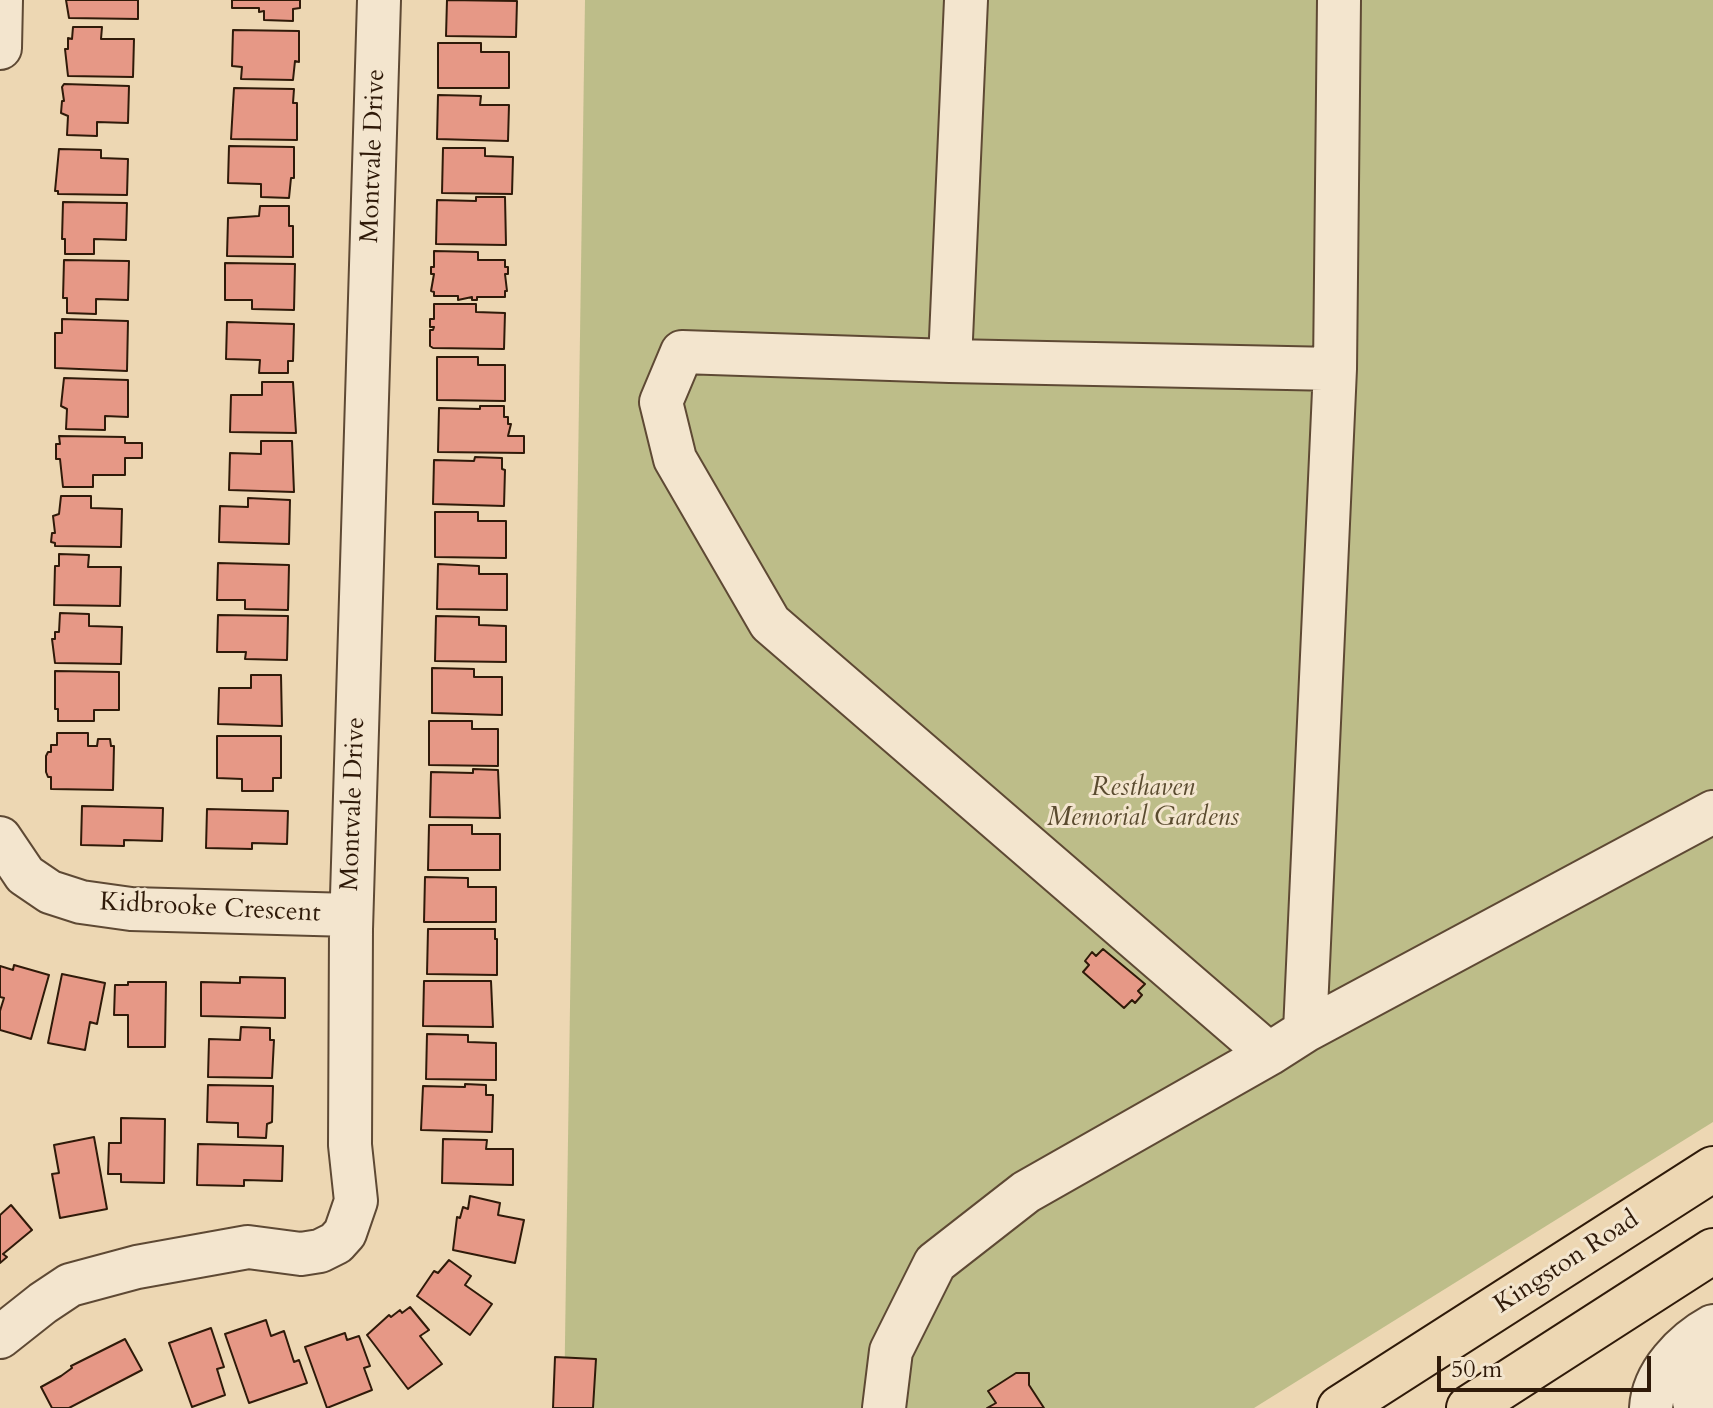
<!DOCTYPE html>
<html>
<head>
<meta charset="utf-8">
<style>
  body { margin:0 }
  #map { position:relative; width:1713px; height:1408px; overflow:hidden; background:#edd7b3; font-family:Cardo,serif }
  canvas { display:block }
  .scale { position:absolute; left:1437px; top:1356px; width:214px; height:36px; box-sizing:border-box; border:4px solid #2f1a09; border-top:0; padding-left:10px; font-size:24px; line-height:28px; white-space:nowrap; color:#2f1a09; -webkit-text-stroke:6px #f3e5ce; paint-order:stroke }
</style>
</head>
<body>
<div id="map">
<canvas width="1713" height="1408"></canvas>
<div class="scale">50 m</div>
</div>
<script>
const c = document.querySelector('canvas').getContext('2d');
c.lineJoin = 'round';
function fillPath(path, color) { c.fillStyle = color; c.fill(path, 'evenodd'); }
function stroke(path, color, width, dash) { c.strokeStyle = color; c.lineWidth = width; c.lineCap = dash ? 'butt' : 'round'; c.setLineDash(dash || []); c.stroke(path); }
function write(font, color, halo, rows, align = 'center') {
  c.font = font + ' Cardo,serif'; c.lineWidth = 6; c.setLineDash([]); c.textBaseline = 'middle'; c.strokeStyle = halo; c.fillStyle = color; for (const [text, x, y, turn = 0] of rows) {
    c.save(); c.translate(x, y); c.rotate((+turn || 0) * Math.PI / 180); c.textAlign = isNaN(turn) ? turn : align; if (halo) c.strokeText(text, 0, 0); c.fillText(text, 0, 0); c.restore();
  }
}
const green = new Path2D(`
  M585 0H1713V1122L1254 1408H564Z`);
const building = new Path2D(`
  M66 0H138V19L69 18Z
  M232 0H300V8L293 9V21L264 20V11L259 12V8H232Z
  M447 0 517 1 516 37 446 36Z
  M73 27H102L101 39H134L133 77 68 76 65 49H68V38L72 39Z
  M233 30 299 31V62L295 61 293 80 241 79 242 67 232 66Z
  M438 43H481V52H509V88H438Z
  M64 84 129 86 128 123 97 122V136L67 135 68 116 61 113 62 101H64L62 87Z
  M234 88 294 89 293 103H297V140L231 139Z
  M438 95 481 96 480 105H509L508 141 437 139Z
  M229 146 294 147V178H291L289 198 261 197V184L228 183Z
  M443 148H485V156L513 157 512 194 442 193Z
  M59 149 101 150V158L128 159 127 195 58 194V191H55Z
  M476 197H505L506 245 436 244 437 200 476 201Z
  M63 202 127 203 126 240 94 239V254H65V239H62Z
  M260 206H289V226H293V257L227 256 228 218 259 216Z
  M434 251 478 252V260H505V267H508V274H505L507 291H505V297H477V300H472V297L458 300V296H434V292L431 291 434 274H431V267H434Z
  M64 260 129 261 128 300 96 299V314L67 313V298H63Z
  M225 263 295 264 294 310 252 309V300H225Z
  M434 304H476V312L505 313 504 349 433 348 430 346V330H433L434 327H430V319H434Z
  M62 319 128 321 127 371 55 368V333H62Z
  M227 322 294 324 293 361H288V373H259L260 360 226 359Z
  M437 357H478V365H505V401L437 400Z
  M64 378 128 380V417L105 416V430L66 429 67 409 61 406Z
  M262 382H293L296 433 230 432 231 395H262Z
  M480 406H504V417H508V424H511L508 436H524V453L438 452 439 408 480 409Z
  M59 436 125 437V443H142V458H125V475H93V487H63L60 459H56V444H60Z
  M261 441H292L294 492 229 490 230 453 261 454Z
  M475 457 502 458V469L505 470 504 506 433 504 434 460 474 461Z
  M61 496H91V508L122 509 121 547 55 546V543L51 542 52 533H55L53 516 59 514Z
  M248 498 290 500 289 544 219 542 220 506 248 507Z
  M435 512H478V521H506V558L435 557Z
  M59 554 89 555 88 567H121L120 606 54 605 55 566H59Z
  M218 563 289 565 288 610 245 609V600H217Z
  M438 564 479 566V574H507V610L437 609Z
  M60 613 89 614V626L122 627 121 664 55 663 52 639H55V632H59Z
  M218 615 288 616 287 660 245 659 246 652H217Z
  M436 616 479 617V625L506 626V662L435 661Z
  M432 668 474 669V677H502V715L432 713Z
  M55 671 119 672V710H94V721H58V709H55Z
  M251 675H281L282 726 218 724 219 688H251Z
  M429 721H472V729H498V766L429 765Z
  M57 733H88V746H97L98 739H110L111 746H114L113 790 51 789V777H48L46 772V756L48 752H51V745H57Z
  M217 736H281V778H273V791H242V779L217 778Z
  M473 769 498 770 500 818 430 817 431 772 473 773Z
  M82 806 163 808 162 841 124 840V846L81 845Z
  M207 809 288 811 287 844 252 843V849L206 848Z
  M429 825H472V834H500V870H428Z
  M425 877 468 878V887H496V922H424Z
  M428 929H495V939H497V975L427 974Z
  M1103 949 1145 984 1138 991 1142 995 1135 1003 1132 1000 1124 1008 1083 972 1089 965 1085 961 1092 952 1096 956Z
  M14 965 49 975 31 1039 0 1030V1011L4 998 0 997V966L13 970Z
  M62 974 105 983 97 1024 90 1022 85 1050 48 1043Z
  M240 977 285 978V1018L201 1016V982L240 983Z
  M424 981H491L493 1027 423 1026Z
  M128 982H166L165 1047H128V1015H114L115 985H128Z
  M241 1027 270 1028V1040H274L272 1078 208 1077 209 1039 240 1040Z
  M427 1034 468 1035V1042L496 1043V1080L426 1079Z
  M465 1084 486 1085V1095H493L492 1132 421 1130 423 1086 465 1087Z
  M208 1085 273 1086 272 1122 267 1124 266 1138 238 1137V1123L207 1122Z
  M121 1118 165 1119 164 1183 121 1182V1174H108L109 1143H121Z
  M94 1137 107 1209 60 1218 52 1174 59 1173 54 1145Z
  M443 1139 487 1140 486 1149H513V1185L442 1183Z
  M198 1144 283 1146 282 1181 244 1180V1186L197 1185Z
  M470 1196 500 1203 498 1215 524 1220 515 1263 453 1250 457 1217 460 1218 463 1207 468 1209Z
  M11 1205 32 1230 3 1254 7 1257 0 1263V1215Z
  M449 1260 471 1276 465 1285 492 1304 470 1335 417 1296 434 1271 438 1273Z
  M410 1307 429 1330 420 1336 442 1364 408 1389 367 1335 389 1315 391 1317 400 1310 402 1313Z
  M266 1320 271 1336 284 1331 294 1362 299 1360 307 1383 249 1403 225 1334Z
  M211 1328 224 1367 217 1369 225 1395 192 1407 169 1343Z
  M345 1333 347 1340 359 1336 370 1366 364 1368 372 1390 327 1408 305 1347Z
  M125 1339 142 1370 69 1408H52L41 1387 61 1376 72 1368 71 1366Z
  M555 1357 596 1359 593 1408H553Z
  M1016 1373H1029V1385L1044 1408H987L996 1403 988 1391Z`);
const minor = new Path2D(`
  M0 48 1 0
  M950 361 966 0
  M0 838 25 875 50 892 81 902 131 909 351 915
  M1305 1031 1335 369 1339 0
  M1269 1054 770 623 675 459 661 402 682 352 950 361 1335 369
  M0 1337 43 1303 70 1285 137 1267 248 1247 301 1254 320 1251 336 1243 345 1233 356 1201 350 1145 351 929 379 0
  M884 1408 891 1351 935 1263 1026 1192 1269 1054 1305 1031 1713 812
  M1651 1408C1653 1373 1684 1342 1713 1326
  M1700 1408 1694 1401 1699 1364 1713 1344`);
const major = new Path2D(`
  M1340 1408 1713 1169
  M1469 1408 1713 1251`);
const streetNames = [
  ["Montvale Drive",374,156,-88],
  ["Montvale Drive",354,804,-88],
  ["Kidbrooke Crescent",210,909,3],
  ["Kingston Road",1567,1263,-33]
];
const parkNames = [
  ["Resthaven",1143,789],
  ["Memorial Gardens",1143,819]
];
fillPath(green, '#bdbd89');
fillPath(building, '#e69886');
stroke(building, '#2f1a09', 2);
stroke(minor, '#5e4934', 46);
stroke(major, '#2f1a09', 48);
stroke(minor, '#f3e5ce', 42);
stroke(major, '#edd7b3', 44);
write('26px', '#2f1a09', '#f3e5ce', streetNames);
write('italic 26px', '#5a4b2f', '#f3e5ce', parkNames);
</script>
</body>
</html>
